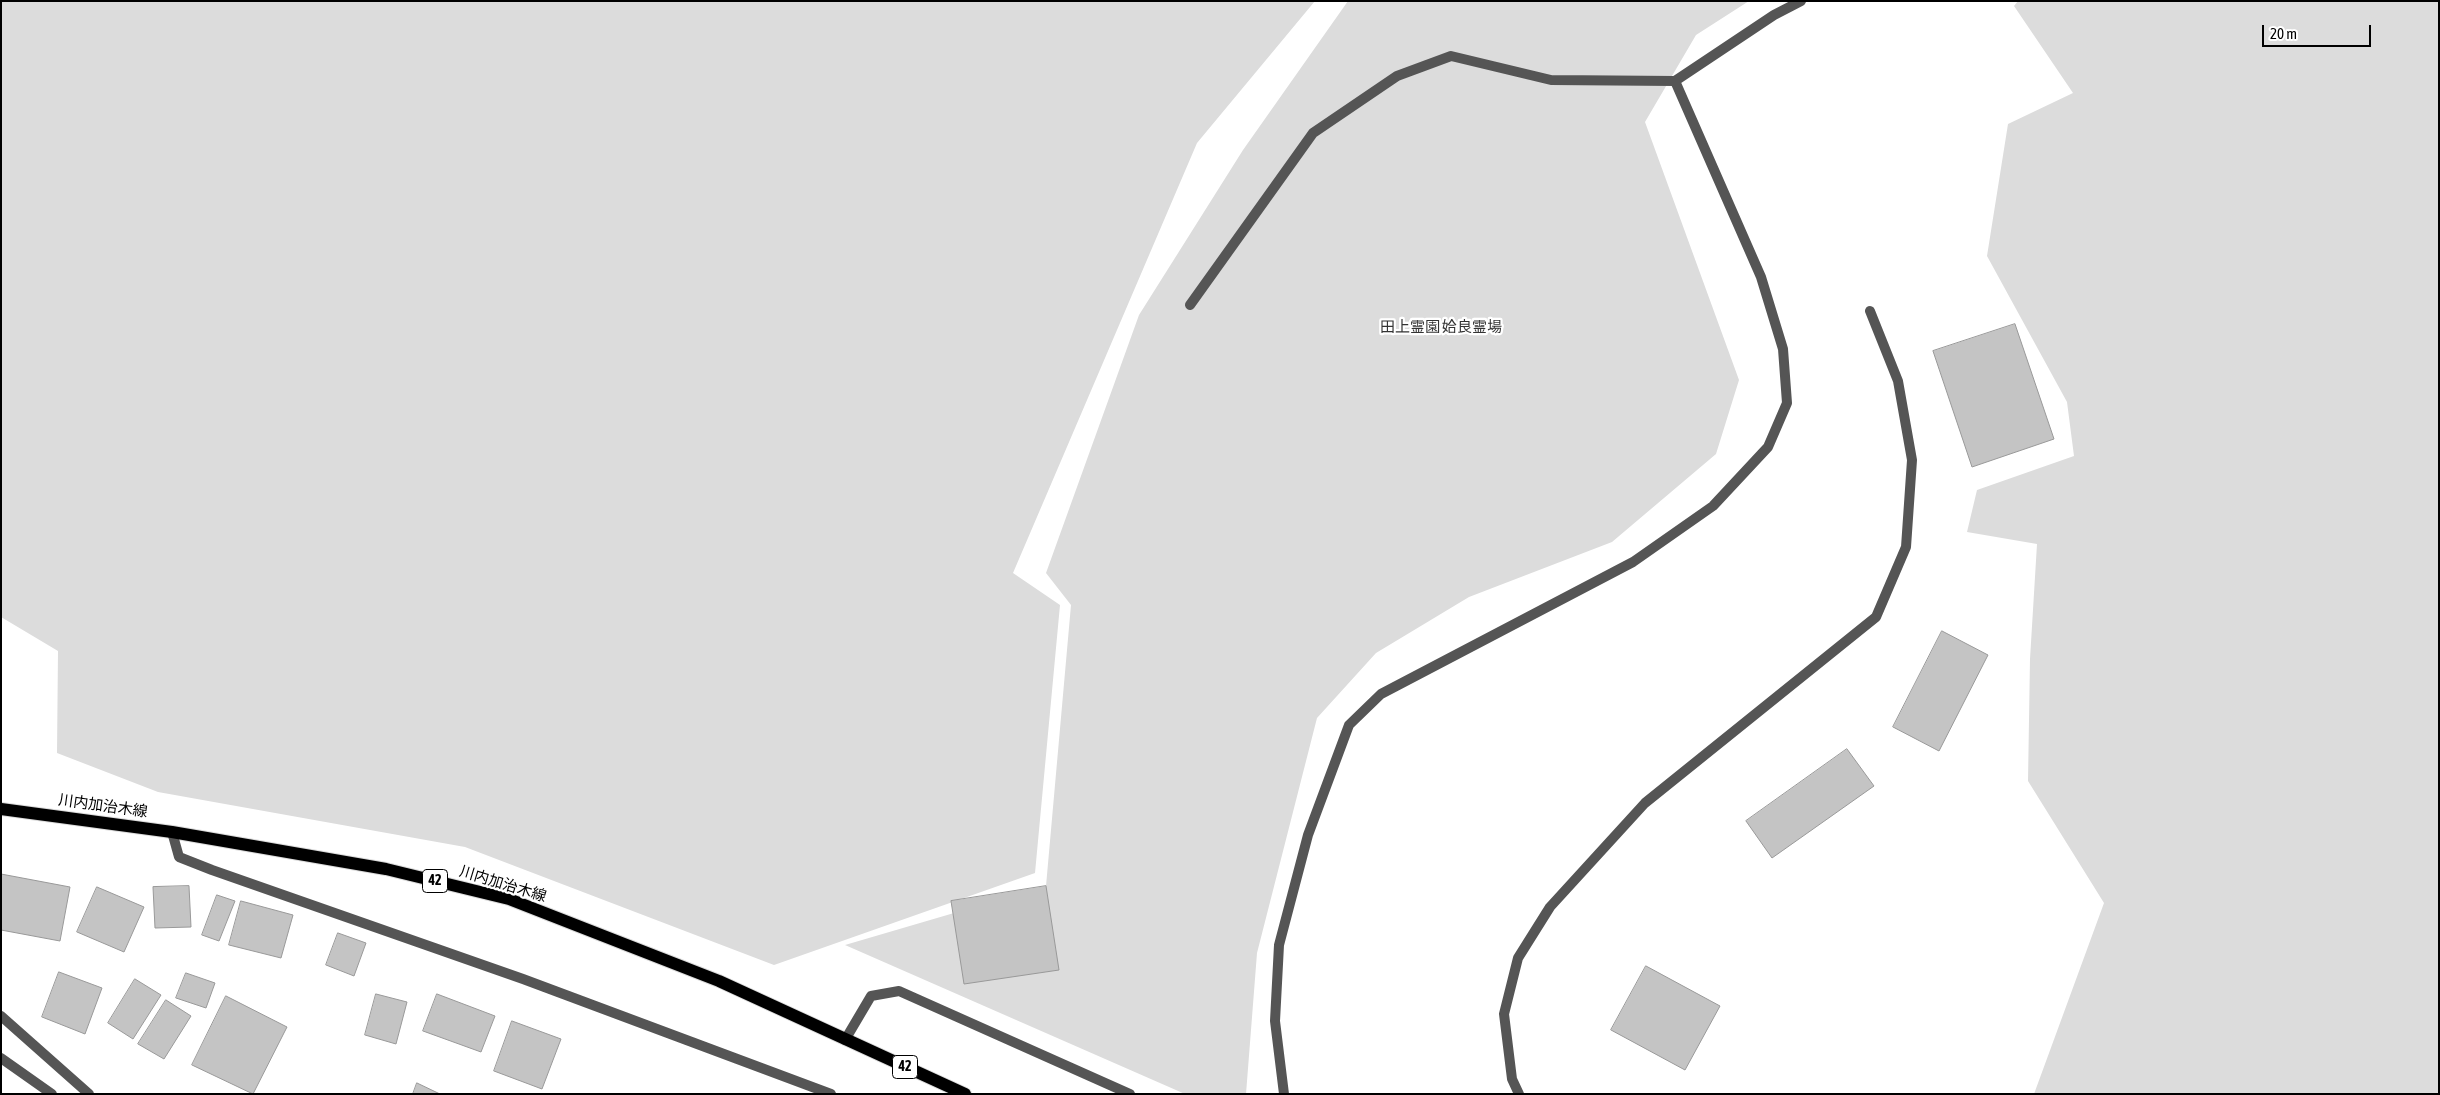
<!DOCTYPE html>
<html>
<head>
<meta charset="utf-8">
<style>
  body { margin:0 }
  #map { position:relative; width:2440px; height:1095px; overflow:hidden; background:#fff; font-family:"Asap Condensed",sans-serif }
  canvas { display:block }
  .frame { position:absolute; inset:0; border:2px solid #000; pointer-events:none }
  .scale { position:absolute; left:2262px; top:25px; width:109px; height:22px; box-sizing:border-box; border:2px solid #000; border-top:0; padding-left:6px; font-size:15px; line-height:18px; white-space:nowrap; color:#000; -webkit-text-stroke:4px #fff; paint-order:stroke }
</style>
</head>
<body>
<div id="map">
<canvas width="2440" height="1095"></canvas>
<div class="frame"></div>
<div class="scale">20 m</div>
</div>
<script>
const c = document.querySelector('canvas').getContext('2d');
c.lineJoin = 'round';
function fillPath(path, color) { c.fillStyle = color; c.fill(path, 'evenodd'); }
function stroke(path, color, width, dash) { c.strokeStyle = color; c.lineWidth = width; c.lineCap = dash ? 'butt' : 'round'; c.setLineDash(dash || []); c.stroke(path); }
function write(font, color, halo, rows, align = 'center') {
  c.font = font + ' "Asap Condensed","Noto Sans JP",sans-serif'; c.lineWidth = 4.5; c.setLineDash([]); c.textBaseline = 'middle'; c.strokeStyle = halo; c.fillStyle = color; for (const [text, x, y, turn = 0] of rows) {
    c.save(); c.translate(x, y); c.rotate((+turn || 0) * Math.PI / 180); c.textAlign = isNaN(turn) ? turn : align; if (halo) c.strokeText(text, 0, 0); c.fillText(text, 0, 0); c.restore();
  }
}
const green = new Path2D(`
  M1 1H1315L1197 143 1013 573 1060 605 1035 873 774 965 465 847 158 792 57 753 58 651 1 617Z
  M1348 1H1749L1696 35 1645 122 1739 380 1716 454 1612 542 1469 597 1376 653 1317 718 1257 953 1246 1094H1185L845 945 1046 886 1071 605 1046 573 1139 315 1243 150Z
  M2018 1H2439V1094H2034L2104 903 2028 781 2030 659 2037 544 1967 532 1977 490 2074 456 2067 402 1987 256 2008 124 2073 93 2014 6Z`);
const building = new Path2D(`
  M2015 324 2054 439 1972 467 1933 351Z
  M1942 631 1988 655 1939 751 1893 727Z
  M1847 749 1874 786 1772 858 1746 821Z
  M1 874 70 887 60 941 1 930Z
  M189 886 191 927 155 928 153 887Z
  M1046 886 1059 970 964 984 951 901Z
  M97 887 144 907 124 952 77 932Z
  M217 895 235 901 219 941 202 935Z
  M241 901 293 915 281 958 229 945Z
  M338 933 366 943 354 976 326 965Z
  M1646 966 1720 1006 1685 1070 1611 1030Z
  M59 972 102 988 85 1034 42 1017Z
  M186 973 215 983 206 1008 176 998Z
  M135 979 161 995 133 1039 108 1023Z
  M376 994 407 1002 396 1044 365 1035Z
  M437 994 495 1016 481 1052 423 1031Z
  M226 996 287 1027 253 1094 192 1065Z
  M166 1000 191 1016 164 1059 138 1044Z
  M512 1021 561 1039 542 1089 494 1071Z
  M417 1083 440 1094H413Z`);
const service = new Path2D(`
  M1519 1094 1512 1079 1504 1014 1518 958 1550 907 1645 803 1876 617 1906 547 1912 460 1898 381 1870 311`);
const minor = new Path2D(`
  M1675 81 1774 15 1801 1
  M1190 305 1313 133 1397 76 1451 56 1551 80 1675 81 1761 277 1783 349 1787 403 1768 447 1713 506 1633 562 1381 694 1349 725 1308 835 1279 945 1275 1021 1284 1094
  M172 832 179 857 212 870 523 979 831 1094
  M1 1016 89 1094
  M845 1040 871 996 899 991 1130 1094
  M1 1058 52 1094`);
const primary = new Path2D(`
  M1 809 172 832 386 869 509 899 719 981 965 1094`);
const shields = [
  [435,881,25],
  [905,1067,25]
];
const shieldNames = [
  ["42",435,881],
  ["42",905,1067]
];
const parkNames = [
  ["田上霊園 姶良霊場",1441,327]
];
const streetNames = [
  ["川内加治木線",103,806,8],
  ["川内加治木線",503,884,17]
];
fillPath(green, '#dcdcdc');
fillPath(building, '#c4c4c4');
stroke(building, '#999', 1);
stroke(primary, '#dbdbdb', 14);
stroke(service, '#555', 10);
stroke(minor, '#555', 10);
stroke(primary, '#000', 12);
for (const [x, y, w] of shields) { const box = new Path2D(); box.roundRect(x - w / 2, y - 11.5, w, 23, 4); c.fillStyle = '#fff'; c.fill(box); stroke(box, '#000', 1); }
write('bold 14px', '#000', null, shieldNames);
write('15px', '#333', '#fff', parkNames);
write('15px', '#000', '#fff', streetNames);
</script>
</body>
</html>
